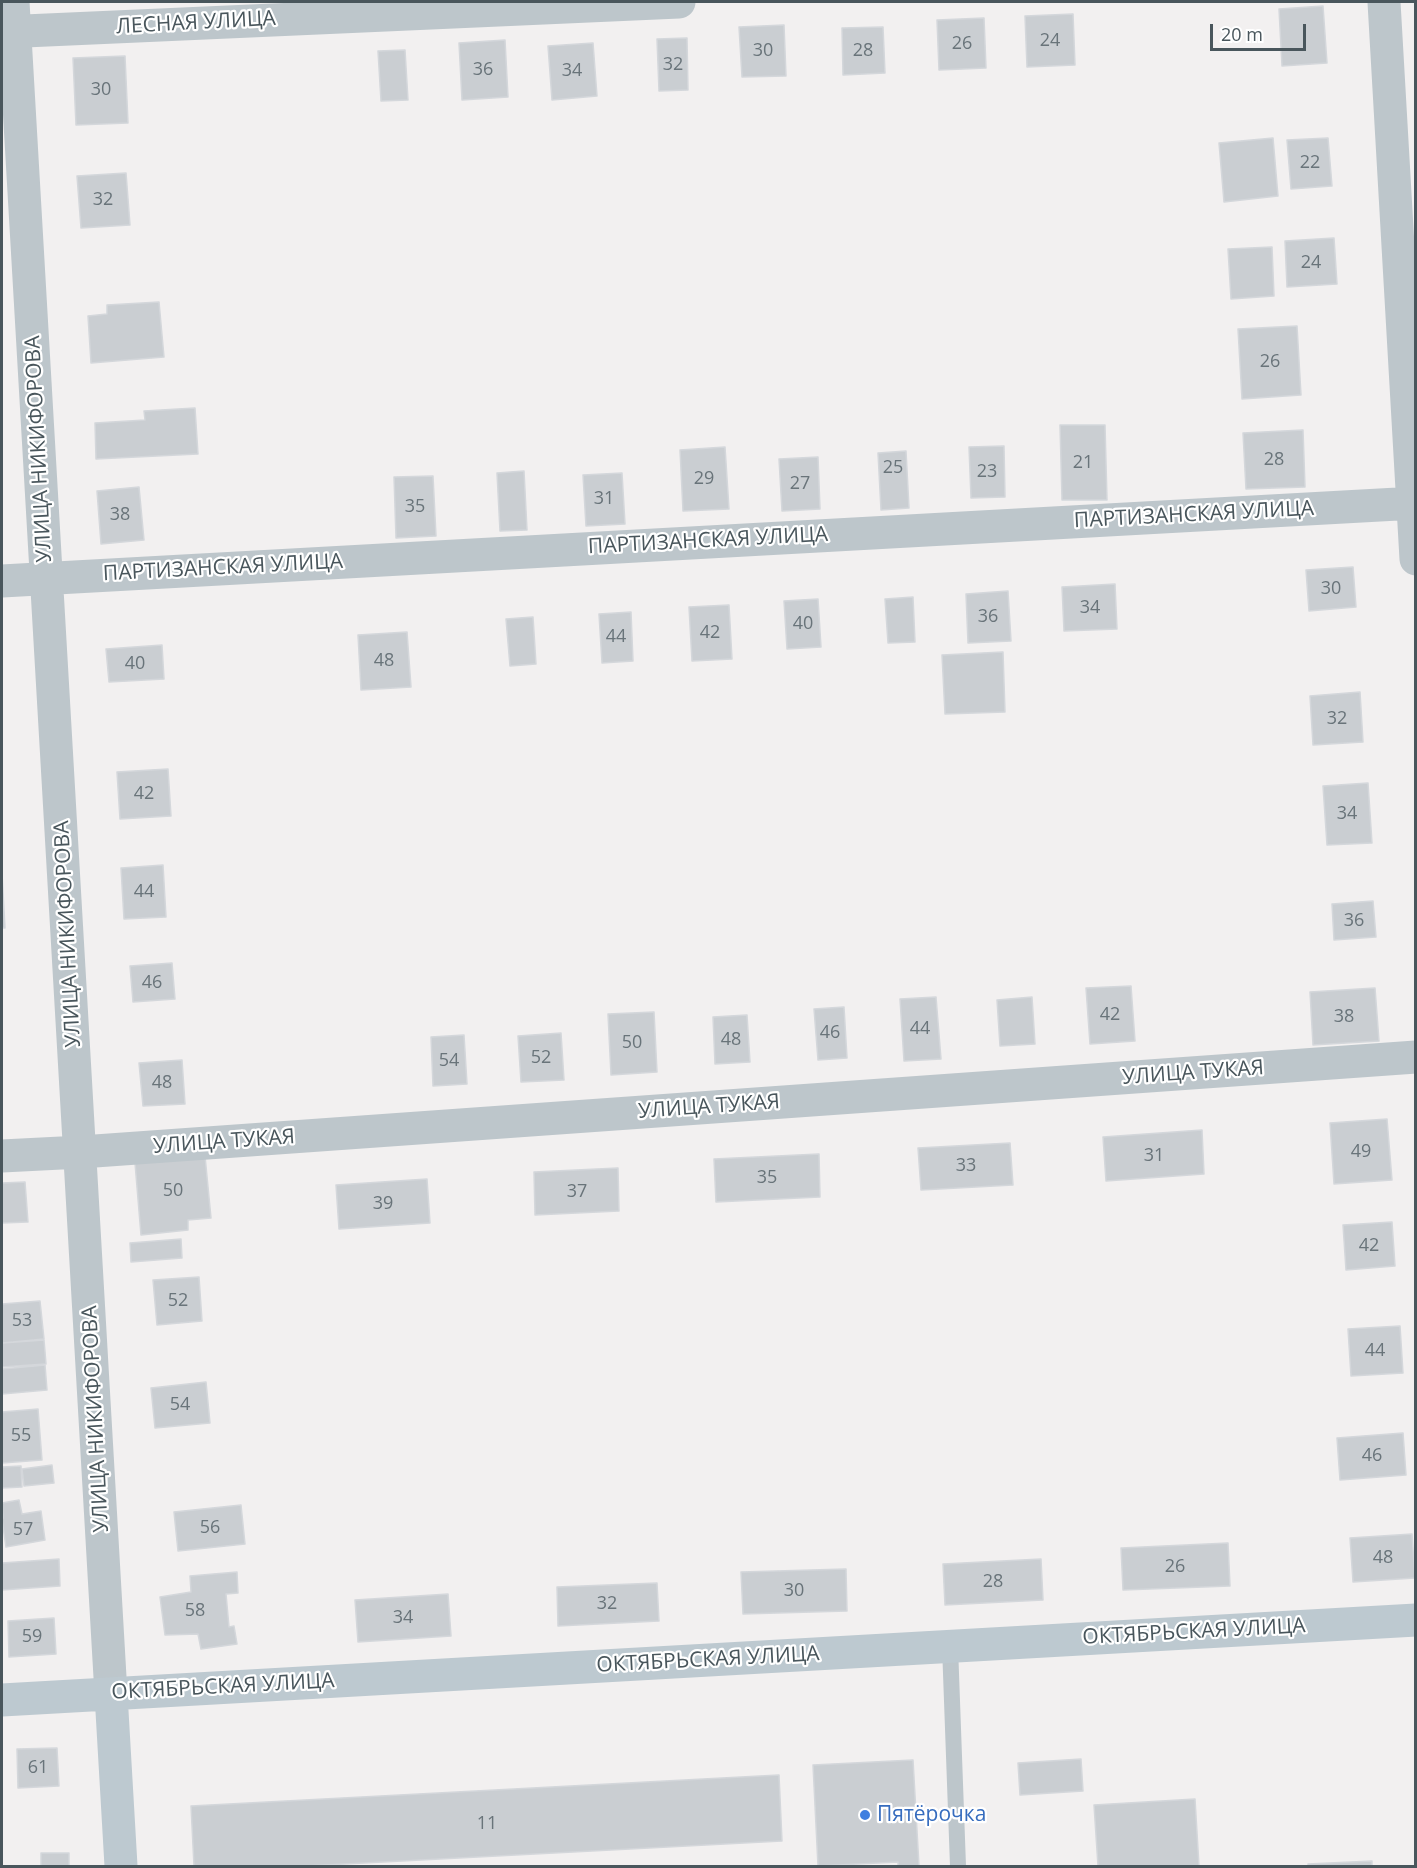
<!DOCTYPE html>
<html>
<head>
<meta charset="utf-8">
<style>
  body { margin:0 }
  #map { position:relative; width:1417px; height:1868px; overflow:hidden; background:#f2f0f0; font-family:"Open Sans",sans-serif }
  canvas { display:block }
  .frame { position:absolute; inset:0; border:3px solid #49565c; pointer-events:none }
  .scale { position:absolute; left:1210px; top:24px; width:96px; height:27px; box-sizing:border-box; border:3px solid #49565c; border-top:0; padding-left:8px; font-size:18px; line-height:21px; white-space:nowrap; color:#49565c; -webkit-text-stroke:4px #fff; paint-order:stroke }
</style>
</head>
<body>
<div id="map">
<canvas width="1417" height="1868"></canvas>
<div class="frame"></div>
<div class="scale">20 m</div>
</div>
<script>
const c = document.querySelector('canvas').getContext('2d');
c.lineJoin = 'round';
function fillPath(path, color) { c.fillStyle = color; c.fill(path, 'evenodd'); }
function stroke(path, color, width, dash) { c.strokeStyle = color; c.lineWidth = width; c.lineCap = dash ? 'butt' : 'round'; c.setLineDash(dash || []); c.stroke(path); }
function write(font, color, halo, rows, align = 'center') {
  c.font = font + ' "Open Sans",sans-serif'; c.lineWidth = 4.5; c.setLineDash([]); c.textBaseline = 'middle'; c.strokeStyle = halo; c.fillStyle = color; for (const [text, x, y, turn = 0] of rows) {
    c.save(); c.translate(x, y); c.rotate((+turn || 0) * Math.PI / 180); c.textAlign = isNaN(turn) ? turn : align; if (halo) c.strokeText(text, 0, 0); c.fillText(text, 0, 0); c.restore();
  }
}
const building = new Path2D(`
  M1323 6 1327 63 1282 66 1279 9Z
  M1073 14 1075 65 1027 67 1025 16Z
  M984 18 986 68 939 70 937 20Z
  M784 25 786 76 742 77 739 27Z
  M883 27 885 73 843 75 842 28Z
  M687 38 688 90 659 91 657 39Z
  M505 40 508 97 462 100 459 43Z
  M593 43 597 96 552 100 548 46Z
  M405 50 408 100 381 101 378 51Z
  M125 56 128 123 76 125 73 58Z
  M1273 138 1278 196 1224 202 1219 143Z
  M1328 138 1332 186 1291 189 1287 140Z
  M126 173 130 225 81 228 77 176Z
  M1334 238 1337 284 1287 287 1285 241Z
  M1272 247 1274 296 1231 299 1228 249Z
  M159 302 164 357 91 363 88 316 107 314V305Z
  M1297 326 1301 395 1242 399 1238 329Z
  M195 408 198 454 96 459 95 423 145 420 144 411Z
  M1060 425H1105L1107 500H1062Z
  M1303 430 1305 487 1246 489 1243 433Z
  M1004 446 1005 497 971 498 969 447Z
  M725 447 729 509 683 511 680 450Z
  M906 451 909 508 881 510 878 453Z
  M818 457 820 509 782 511 779 459Z
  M524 471 527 530 500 531 497 473Z
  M622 473 625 524 586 526 583 475Z
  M433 476 436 536 396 538 394 477Z
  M139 487 144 540 101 544 97 491Z
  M1353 567 1356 607 1309 611 1306 570Z
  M1115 584 1117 629 1064 631 1062 587Z
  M1008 591 1011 641 968 643 966 594Z
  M913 597 915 642 888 643 885 599Z
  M818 599 821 647 787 649 784 601Z
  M729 605 732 659 692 661 689 607Z
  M631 612 633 661 602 663 599 614Z
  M533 617 536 664 510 666 506 619Z
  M407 632 411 687 361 690 358 635Z
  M162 645 164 679 109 682 106 649Z
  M1003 652 1005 712 945 714 942 655Z
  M1360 692 1363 742 1313 745 1310 696Z
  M168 769 171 816 120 819 117 772Z
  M1368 783 1372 843 1327 845 1323 786Z
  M163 865 166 917 124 919 121 868Z
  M2 874 5 928H2Z
  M1373 901 1376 937 1334 940 1332 904Z
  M172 963 175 999 133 1002 130 966Z
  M1131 986 1135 1041 1090 1044 1086 988Z
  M1375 988 1379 1041 1313 1045 1310 992Z
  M936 997 941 1059 904 1061 900 999Z
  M1032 997 1035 1044 1000 1046 997 1000Z
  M844 1007 847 1058 818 1060 814 1009Z
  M654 1012 657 1072 611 1075 608 1014Z
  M747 1015 750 1062 715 1064 713 1017Z
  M561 1033 564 1080 521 1082 518 1036Z
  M464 1035 467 1084 433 1086 431 1037Z
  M182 1060 185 1104 143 1106 139 1063Z
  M1387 1119 1392 1180 1334 1184 1330 1123Z
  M1202 1130 1204 1174 1106 1181 1103 1137Z
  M1010 1143 1013 1185 921 1190 918 1148Z
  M819 1154 820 1197 716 1202 714 1159Z
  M205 1156 211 1218 188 1220V1230L141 1235 135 1163Z
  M618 1168 619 1211 535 1215 534 1172Z
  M427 1179 430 1223 339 1229 336 1185Z
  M25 1182 28 1222 2 1223V1183Z
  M1392 1222 1395 1266 1346 1270 1343 1225Z
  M181 1239 182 1258 131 1262 130 1243Z
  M199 1277 202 1321 157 1325 153 1280Z
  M40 1301 44 1339 2 1343V1304Z
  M1400 1326 1403 1373 1351 1376 1348 1329Z
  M44 1340 46 1364 2 1367V1343Z
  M45 1365 47 1390 2 1394V1369Z
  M206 1382 210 1423 155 1428 151 1388Z
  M38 1409 42 1460 2 1463V1412Z
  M1403 1433 1406 1475 1340 1480 1337 1438Z
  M52 1465 54 1483 24 1486 22 1469Z
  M21 1466 22 1487 2 1488V1467Z
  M19 1500 22 1514 41 1511 45 1540 6 1547 2 1520 3 1518 2 1503Z
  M241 1505 245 1544 178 1551 174 1512Z
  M1412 1534 1415 1578 1353 1582 1350 1538Z
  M1228 1543 1230 1586 1123 1590 1121 1548Z
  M59 1559 60 1586 2 1590V1563Z
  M1041 1559 1043 1600 945 1605 943 1564Z
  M846 1569 847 1611 743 1614 741 1572Z
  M237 1572 238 1593 226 1594 229 1627 234 1626 237 1644 201 1649 198 1634 165 1635 160 1597 191 1592 190 1576Z
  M657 1583 659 1621 558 1626 557 1587Z
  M448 1594 451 1636 358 1642 355 1600Z
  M54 1618 56 1654 9 1657 8 1621Z
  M57 1748 59 1786 18 1788 17 1749Z
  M1081 1759 1083 1791 1020 1795 1018 1763Z
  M913 1760 919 1866H898V1862L818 1866 813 1765Z
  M779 1775 782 1841 307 1866H194L191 1806Z
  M1195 1799 1199 1866H1098L1094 1805Z
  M41 1853H69V1866H41Z
  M1372 1861V1866H1308V1864Z`);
const service = new Path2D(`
  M950 1646 958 1866`);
const minor = new Path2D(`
  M13 2 111 1694
  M1384 2 1416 559
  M2 32 679 2
  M2 581 1416 503
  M2 1156 81 1152 1416 1057`);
const secondary = new Path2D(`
  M111 1694 121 1866
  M2 1700 1416 1620`);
const markers = [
  [865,1815,6,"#3f7fe0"]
];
const numberNames = [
  ["24",1050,41],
  ["26",962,44],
  ["30",763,51],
  ["28",863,51],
  ["32",673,65],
  ["36",483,70],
  ["34",572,71],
  ["30",101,90],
  ["22",1310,163],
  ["32",103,200],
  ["24",1311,263],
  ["26",1270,362],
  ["28",1274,460],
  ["21",1083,463],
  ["25",893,468],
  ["23",987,472],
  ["29",704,479],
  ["27",800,484],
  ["31",604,499],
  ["35",415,507],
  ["38",120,515],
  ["30",1331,589],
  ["34",1090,608],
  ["36",988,617],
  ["40",803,624],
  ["42",710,633],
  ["44",616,637],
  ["48",384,661],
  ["40",135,664],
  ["32",1337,719],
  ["42",144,794],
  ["34",1347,814],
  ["44",144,892],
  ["36",1354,921],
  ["46",152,983],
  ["42",1110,1015],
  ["38",1344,1017],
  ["44",920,1029],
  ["46",830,1033],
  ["48",731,1040],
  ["50",632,1043],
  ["52",541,1058],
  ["54",449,1061],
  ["48",162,1083],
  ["49",1361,1152],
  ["31",1154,1156],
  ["33",966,1166],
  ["35",767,1178],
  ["50",173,1191],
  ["37",577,1192],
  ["39",383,1204],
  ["42",1369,1246],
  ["52",178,1301],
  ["53",22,1321],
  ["44",1375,1351],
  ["54",180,1405],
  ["55",21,1436],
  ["46",1372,1456],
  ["56",210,1528],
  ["57",23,1530],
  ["48",1383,1558],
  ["26",1175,1567],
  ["28",993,1582],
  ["30",794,1591],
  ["32",607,1604],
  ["58",195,1611],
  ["34",403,1618],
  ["59",32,1637],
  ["61",38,1768],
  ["11",487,1824]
];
const streetNames = [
  ["ЛЕСНАЯ УЛИЦА",196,23,-3],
  ["УЛИЦА НИКИФОРОВА",39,449,-93],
  ["ПАРТИЗАНСКАЯ УЛИЦА",1194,515,-3],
  ["ПАРТИЗАНСКАЯ УЛИЦА",708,541,-3],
  ["ПАРТИЗАНСКАЯ УЛИЦА",223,568,-3],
  ["УЛИЦА НИКИФОРОВА",68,934,-93],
  ["УЛИЦА ТУКАЯ",1193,1073,-4],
  ["УЛИЦА ТУКАЯ",709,1107,-4],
  ["УЛИЦА ТУКАЯ",224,1142,-4],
  ["УЛИЦА НИКИФОРОВА",96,1419,-93],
  ["ОКТЯБРЬСКАЯ УЛИЦА",1194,1632,-3],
  ["ОКТЯБРЬСКАЯ УЛИЦА",708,1660,-3],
  ["ОКТЯБРЬСКАЯ УЛИЦА",223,1687,-3]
];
const shopNames = [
  ["Пятёрочка",877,1815]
];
fillPath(building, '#caced2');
stroke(building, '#d4d7db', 1.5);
stroke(service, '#bdc6cb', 16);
stroke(minor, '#bdc6cb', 33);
stroke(secondary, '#bdc9d0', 33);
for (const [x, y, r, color] of markers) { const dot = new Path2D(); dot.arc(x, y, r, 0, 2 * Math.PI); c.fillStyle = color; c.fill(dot); stroke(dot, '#fff', 2); }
write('18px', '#69747a', null, numberNames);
write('21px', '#49565c', '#fff', streetNames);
write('21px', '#366cbe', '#fff', shopNames, 'left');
</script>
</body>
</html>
